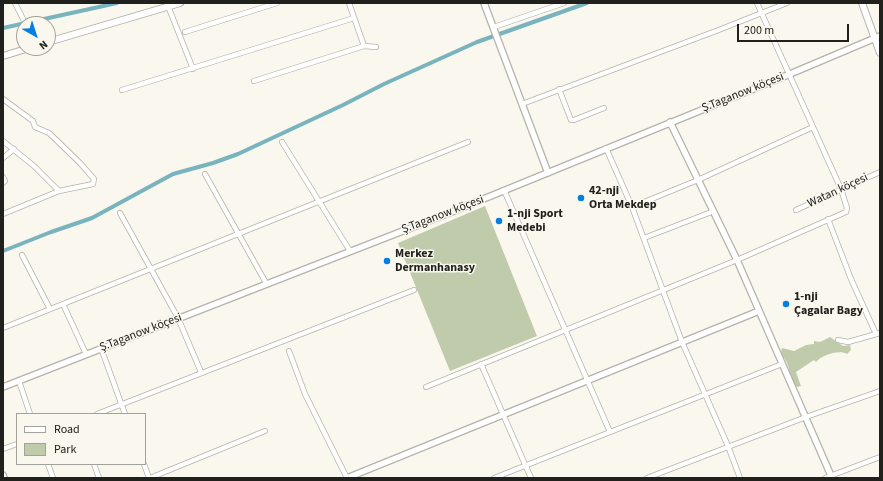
<!DOCTYPE html>
<html>
<head>
<meta charset="utf-8">
<style>
  body { margin:0 }
  #map { position:relative; width:883px; height:481px; overflow:hidden; background:#faf8ee; font-family:"Source Sans 3",sans-serif }
  canvas { display:block }
  .frame { position:absolute; inset:0; border:4px solid #20201c; pointer-events:none }
  .legend { position:absolute; left:16px; top:413px; width:130px; height:52px; box-sizing:border-box; background:#faf8ee; border:1px solid #a3a29a; margin:0; padding:5px 7px; list-style:none; font-size:12px; color:#20201c }
  .legend li { display:flex; align-items:center; gap:8px; height:20px }
  .legend b { width:20px; border:1px solid #a3a29a }
  .north { position:absolute; left:16px; top:16px; width:40px; height:40px; box-sizing:border-box; background:#faf8ee; border:1px solid #a3a29a; border-radius:50%; rotate:141deg; font-size:11px; font-weight:700; line-height:16px; text-align:center; color:#20201c }
  .north::after { content:''; display:block; margin:auto; width:14px; height:18px; background:#027ee5; clip-path:polygon(50% 0,100% 100%,50% 72%,0 100%) }
  .scale { position:absolute; left:737px; top:24px; width:112px; height:18px; box-sizing:border-box; border:2px solid #20201c; border-top:0; padding-left:5px; font-size:12px; line-height:14px; white-space:nowrap; color:#20201c; -webkit-text-stroke:3px #faf8ee; paint-order:stroke }
</style>
</head>
<body>
<div id="map">
<canvas width="883" height="481"></canvas>
<div class="frame"></div>
<ul class="legend">
<li><b style="height:5px;background:#fff"></b>Road</li>
<li><b style="height:11px;background:#bfcbaa"></b>Park</li>
</ul>
<div class="north">N</div>
<div class="scale">200 m</div>
</div>
<script>
const c = document.querySelector('canvas').getContext('2d');
c.lineJoin = 'round';
function fillPath(path, color) { c.fillStyle = color; c.fill(path, 'evenodd'); }
function stroke(path, color, width, dash) { c.strokeStyle = color; c.lineWidth = width; c.lineCap = dash ? 'butt' : 'round'; c.setLineDash(dash || []); c.stroke(path); }
function write(font, color, halo, rows, align = 'center') {
  c.font = font + ' "Source Sans 3",sans-serif'; c.lineWidth = 3; c.setLineDash([]); c.textBaseline = 'middle'; c.strokeStyle = halo; c.fillStyle = color; for (const [text, x, y, turn = 0] of rows) {
    c.save(); c.translate(x, y); c.rotate((+turn || 0) * Math.PI / 180); c.textAlign = isNaN(turn) ? turn : align; if (halo) c.strokeText(text, 0, 0); c.fillText(text, 0, 0); c.restore();
  }
}
const green = new Path2D(`
  M485 206 537 336 450 371 398 243Z
  M830 337 843 346 850 345 851 350 847 354C840 349 821 355 816 362L814 360 796 372 801 386 797 387C789 382 791 371 787 363 785 357 779 355 782 348L794 351 806 345 814 344V341L820 342Z`);
const canal = new Path2D(`
  M3 28 117 3
  M3 251 51 232 92 218 173 174 213 163 238 154 343 105 384 84 477 42 587 3`);
const minor = new Path2D(`
  M15 3 23 19
  M349 3 364 46 376 47
  M168 6 193 69
  M494 27 564 3
  M185 32 277 3
  M254 81 364 46
  M559 89 571 120H574L604 108
  M122 90 354 18
  M3 99 33 121 35 127 49 133 80 163 94 179 93 184 59 191 3 214
  M522 104 716 31 787 3
  M3 141 34 166 59 191
  M282 142 350 251
  M606 148 632 207 682 342 728 446 740 478
  M3 158 14 149
  M205 174 266 283
  M3 177 5 181 3 183
  M504 190 610 432
  M632 207 698 180 813 127
  M796 210 880 172
  M120 213 178 318 201 372
  M828 219 851 279 876 334
  M644 238 714 211
  M22 255 50 309
  M63 304 86 354
  M3 328 468 142
  M838 340 848 342 880 333
  M101 348 125 414
  M289 351 305 394 347 478
  M481 364 531 478
  M19 381 30 414
  M426 387 737 260 846 212 847 208 841 189 757 3
  M97 414 414 290
  M3 449 17 444
  M48 464 53 478
  M94 464 99 478
  M144 464 149 478
  M150 478 265 431
  M494 478 782 364
  M647 478 806 417 880 391
  M825 478 880 457`);
const tertiary = new Path2D(`
  M484 3 548 173
  M670 122 737 260 832 478
  M3 387 454 211 790 74 880 36
  M3 475 4 478
  M347 478 759 311`);
const secondary = new Path2D(`
  M862 3 880 53
  M48 42 180 3
  M3 56 29 48`);
const markers = [
  [581,198,4,"#027ee5"],
  [499,221,4,"#027ee5"],
  [387,261,4,"#027ee5"],
  [786,304,4,"#027ee5"]
];
const streetNames = [
  ["Ş.Taganow köçesi",743,93,-22],
  ["Watan köçesi",838,191,-25],
  ["Ş.Taganow köçesi",443,215,-21],
  ["Ş.Taganow köçesi",141,333,-21]
];
const poiNames = [
  ["42-nji",589,191],
  ["Orta Mekdep",589,205],
  ["1-nji Sport",507,214],
  ["Medebi",507,228],
  ["Merkez",395,254],
  ["Dermanhanasy",395,268],
  ["1-nji",794,297],
  ["Çagalar Bagy",794,311]
];
fillPath(green, '#bfcbaa');
stroke(canal, '#78b3be', 4);
stroke(minor, '#b5b2a9', 6);
stroke(tertiary, '#b5b2a9', 8);
stroke(secondary, '#b5b2a9', 8);
stroke(minor, '#fff', 4.5);
stroke(tertiary, '#fff', 5.5);
stroke(secondary, '#fff', 6);
for (const [x, y, r, color] of markers) { const dot = new Path2D(); dot.arc(x, y, r, 0, 2 * Math.PI); c.fillStyle = color; c.fill(dot); stroke(dot, '#faf8ee', 1.5); }
write('12px', '#20201c', '#faf8ee', streetNames);
write('bold 12px', '#20201c', '#faf8ee', poiNames, 'left');
</script>
</body>
</html>
